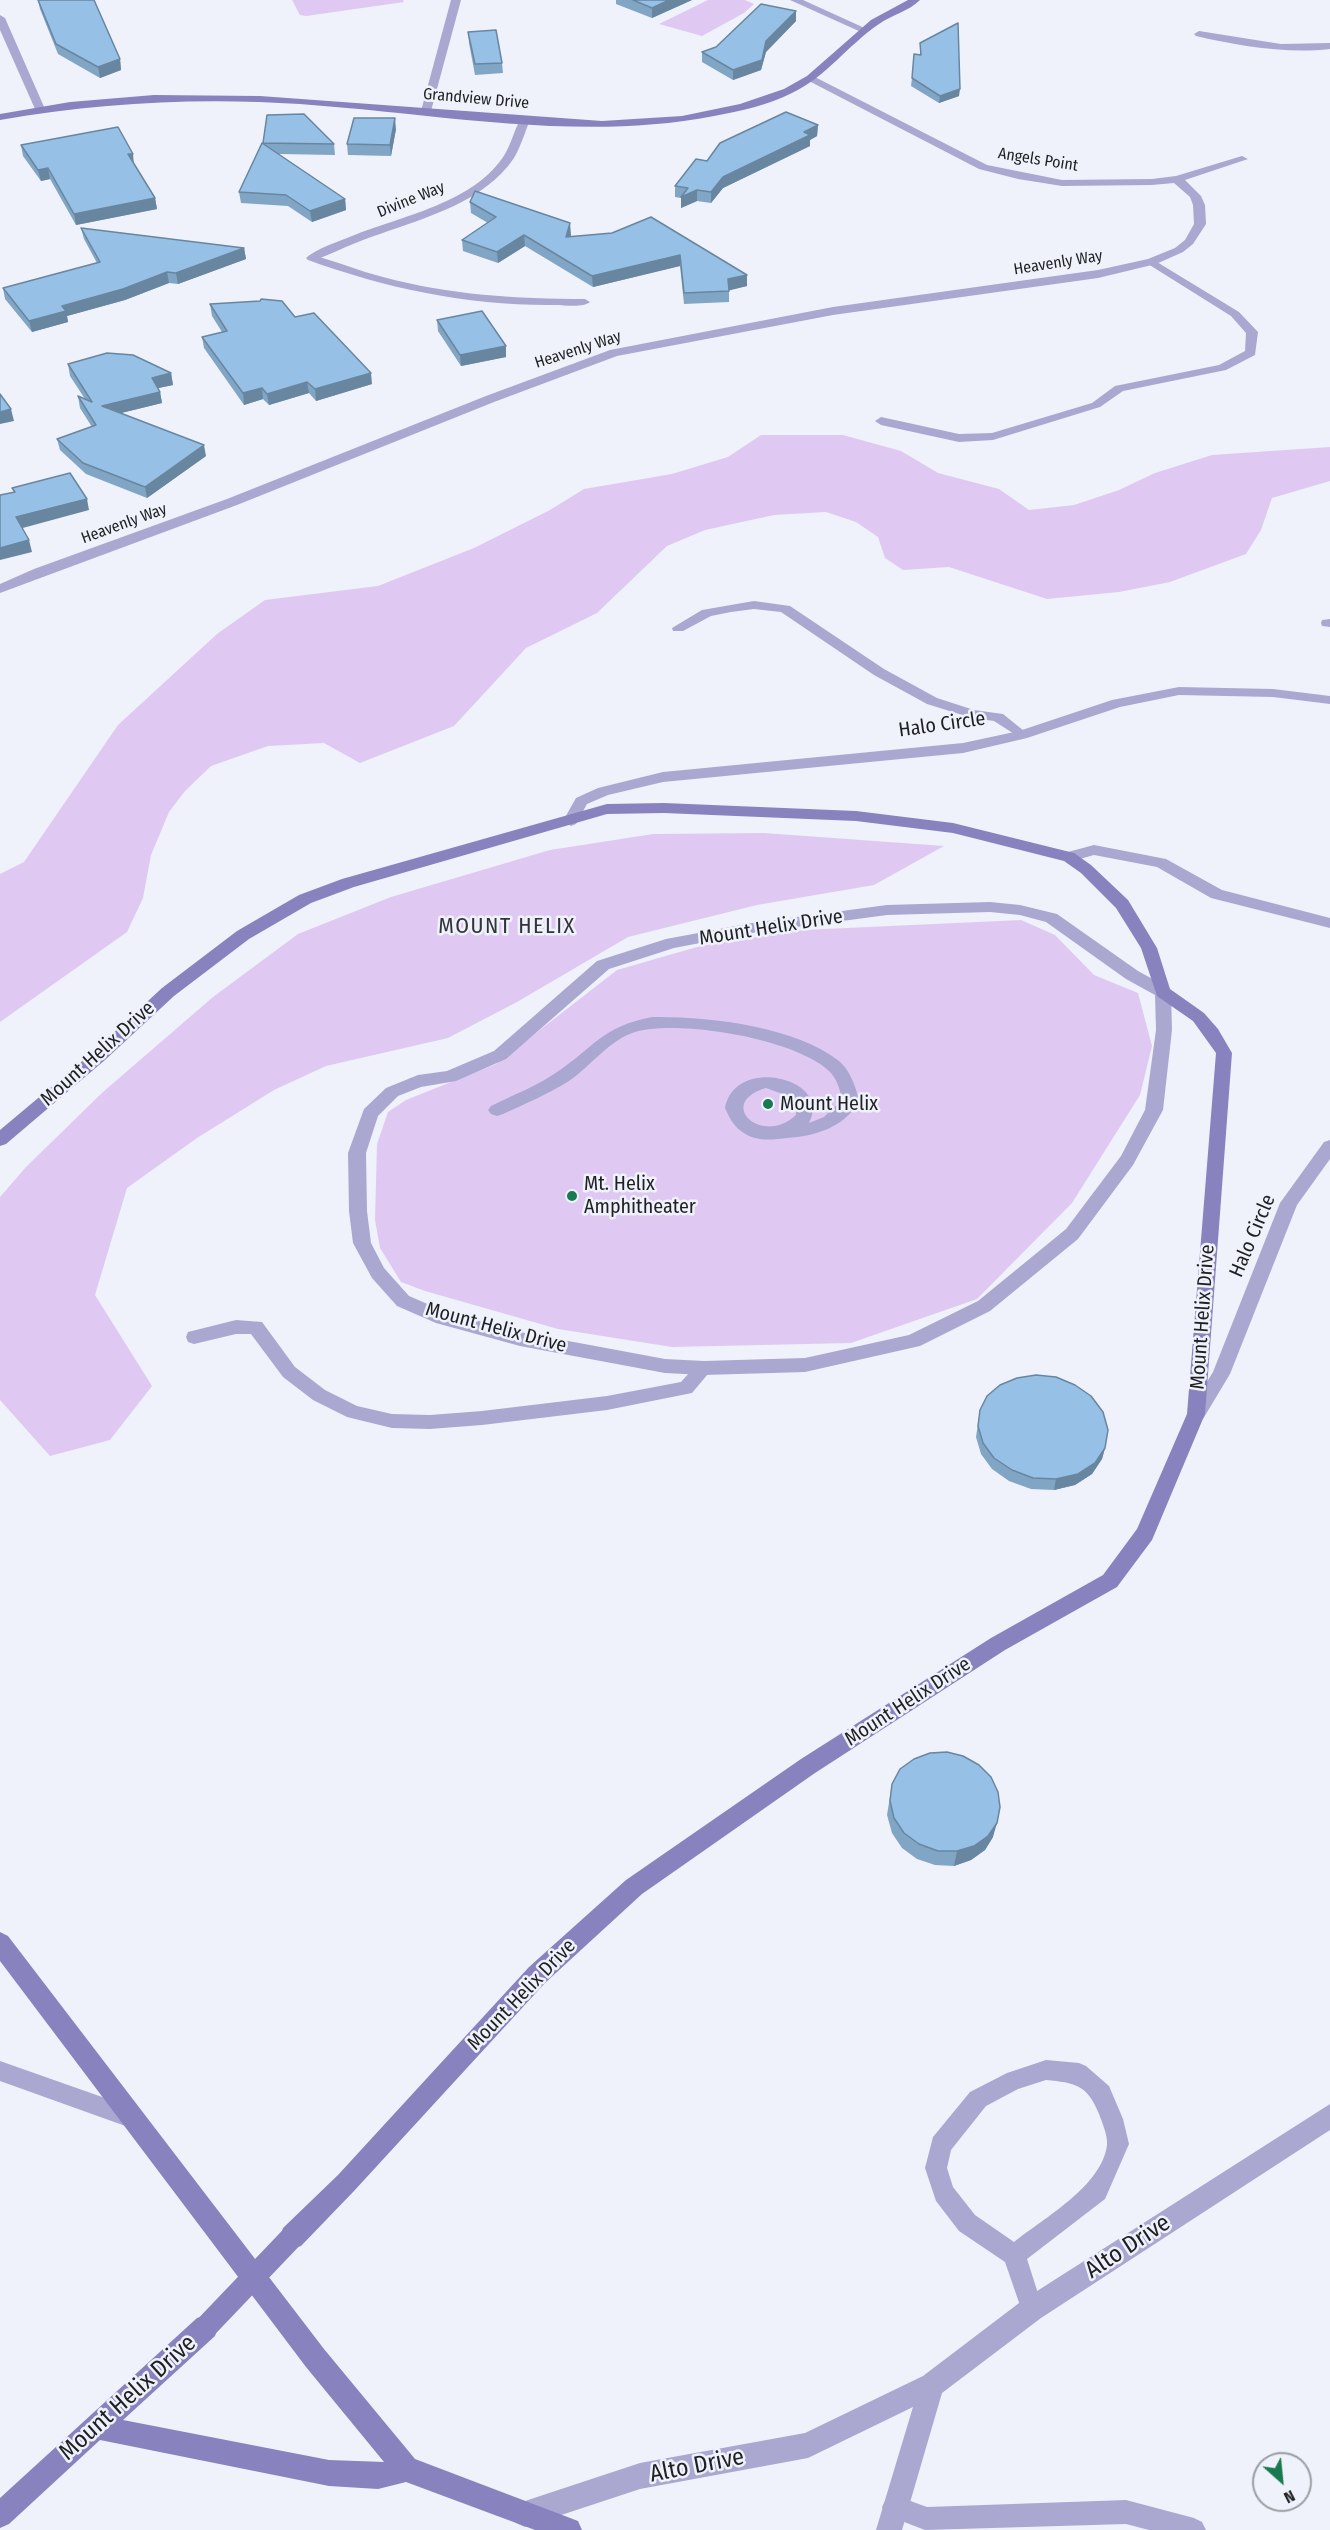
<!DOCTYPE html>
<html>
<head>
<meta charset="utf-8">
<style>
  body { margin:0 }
  #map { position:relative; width:1330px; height:2530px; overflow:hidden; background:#eff2fa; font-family:"Fira Sans Condensed",sans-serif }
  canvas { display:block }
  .north { position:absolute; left:1252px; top:2452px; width:60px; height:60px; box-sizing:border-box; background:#eff2fa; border:2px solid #9c9ea4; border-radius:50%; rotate:153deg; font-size:16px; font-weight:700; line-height:24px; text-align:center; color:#1f2023 }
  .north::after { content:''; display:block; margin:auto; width:21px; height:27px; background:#197950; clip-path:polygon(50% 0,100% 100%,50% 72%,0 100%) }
</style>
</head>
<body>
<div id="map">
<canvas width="1330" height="2530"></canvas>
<div class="north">N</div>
</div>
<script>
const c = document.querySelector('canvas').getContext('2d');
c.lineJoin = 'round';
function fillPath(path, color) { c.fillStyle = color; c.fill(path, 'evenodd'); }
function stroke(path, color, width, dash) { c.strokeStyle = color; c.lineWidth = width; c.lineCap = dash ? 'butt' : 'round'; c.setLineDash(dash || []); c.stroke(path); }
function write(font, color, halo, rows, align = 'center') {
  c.font = font + ' "Fira Sans Condensed",sans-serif'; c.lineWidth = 5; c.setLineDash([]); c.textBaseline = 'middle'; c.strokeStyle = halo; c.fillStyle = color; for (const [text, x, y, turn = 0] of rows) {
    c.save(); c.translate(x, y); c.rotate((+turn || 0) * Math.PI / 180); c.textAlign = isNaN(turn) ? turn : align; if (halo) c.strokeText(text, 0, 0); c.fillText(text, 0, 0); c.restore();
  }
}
const green = new Path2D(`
  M292 0H403L404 2 306 16 300 15Z
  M708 0H745L754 4 744 13 702 36 659 24Z
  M761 435H843L901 451 938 473 999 489 1029 510 1074 505 1119 490 1155 473 1212 455 1330 447V481L1272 498 1261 530 1246 554 1170 582 1119 592 1047 599 949 567 903 570 885 558 878 537 856 522 826 512 774 515 705 530 667 546 597 613 526 648 454 726 360 763 324 743 268 746 211 766 185 791 169 812 151 855 143 898 127 932 0 1022V874L24 862 118 725 217 634 265 600 378 586 474 548 550 510 584 489 672 474 728 457Z
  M764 833 944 846 874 885 757 905 628 937 517 1002 448 1038 326 1066 274 1090 197 1138 127 1188 95 1295 152 1386 110 1440 50 1456 0 1400V1197L26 1167 103 1092 213 997 298 934 391 897 550 850 653 834Z
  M1021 920 1055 935 1094 975 1138 993 1152 1046 1140 1095 1072 1203 977 1299 851 1343 672 1347 558 1329 425 1291 401 1282 380 1248 375 1220 377 1144 388 1112 406 1100 496 1064 617 970 704 945 803 930Z`);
const lane = new Path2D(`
  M451 0H461L431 111 426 114 421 111Z
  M790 0H803L869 30 861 32Z
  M1199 31 1281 44 1330 43V49C1286 54 1239 46 1196 36L1194 34Z
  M312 255C336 261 359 271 383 277 449 295 517 299 585 299L590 302C583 308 565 305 555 305 470 306 388 289 308 260V256Z
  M1152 259 1239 312 1258 332 1255 355 1226 370 1123 391 1100 407 993 440 959 442 881 425 875 421 881 417 959 434 992 433 1092 403 1115 386 1219 365 1245 351 1246 333 1231 316 1148 264V260Z
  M754 601 790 606 884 669 937 698 974 710 1003 714 1029 735 1022 739 994 721 972 718 927 704 874 675 781 612 754 609 731 612 711 616 683 631H673L672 628 702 610Z
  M1330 619V627L1322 626 1321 623 1322 620Z
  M236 1320 262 1322 295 1367 325 1390 357 1406 392 1414 430 1415 482 1411 607 1396 681 1382 698 1363 704 1361 710 1363 713 1368 692 1393 607 1410 482 1425 430 1429 392 1428 347 1417 313 1400 283 1377 251 1334H236L194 1344 188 1342 186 1337 188 1332Z
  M1046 2060 1079 2063 1086 2066 1109 2086 1123 2119 1129 2144 1105 2199 1027 2259 1043 2309 1040 2317 1032 2320 1024 2317 1005 2262 959 2231 936 2201 925 2168 933 2137 970 2092 1007 2073ZM1046 2080C1075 2083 1087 2084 1099 2114 1102 2122 1108 2136 1107 2145 1102 2186 1044 2218 1014 2242L975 2215 953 2187 947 2168 951 2150 986 2106 1018 2089Z
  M0 2061 139 2110 142 2117 139 2124 131 2128 0 2081Z
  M894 2495 927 2507 1126 2500 1194 2518 1202 2522 1206 2530H1149L1126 2524 925 2530 886 2515 882 2507 886 2499Z`);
const street = new Path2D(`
  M0 15 5 18 45 109 44 111 40 112 35 109 0 30Z
  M811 75 987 165 1062 180 1152 179 1176 176 1242 156 1248 159 1185 180 1201 196 1205 205 1206 224 1193 244 1183 252 1156 264 1098 278 833 315 617 356 494 402 237 505 0 593V584L34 569 227 499 486 396 610 350 833 307 1098 270 1148 259 1175 248 1185 240 1194 224 1193 205 1190 197 1174 183 1152 185 1062 186 1018 179 979 169 807 80V76Z
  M525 117 530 120C525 132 521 146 514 158 484 202 427 217 380 234 358 241 337 251 316 260H308L306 258C317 248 338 242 352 236 401 216 475 203 505 154 511 144 514 131 520 120Z
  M1179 687 1273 689 1330 696V704L1273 697 1179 695 1120 707 1027 738 963 753 663 782 608 795 587 804 576 824 571 826 563 821 576 798 598 788 663 772 963 743 1019 731 1112 700Z
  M1094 845 1166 859 1222 890 1330 918V928L1211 898 1157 867 1094 855 1069 862 1061 857 1064 853Z
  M990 902 1020 905 1057 914 1138 971 1169 988 1171 992 1172 1030 1163 1110 1133 1165 1078 1239 990 1311 920 1346 805 1372 704 1375 665 1373 520 1346 436 1323 397 1306 372 1278 353 1243 349 1211 348 1153 364 1109 386 1088 418 1075 447 1071 494 1051 597 961 666 939 752 923 887 905ZM990 912 1020 915 1046 922 1126 979 1155 995 1156 1030 1145 1110 1121 1156 1066 1229 978 1301 909 1335 805 1358 704 1361 665 1359 520 1332 446 1312 409 1296 384 1268 371 1243 367 1211 366 1153 378 1116 398 1096 421 1087 456 1081 506 1059 609 969 674 948 752 933 887 915Z
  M652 1017C706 1016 795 1026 839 1061 850 1070 856 1087 859 1101 844 1128 815 1136 787 1138 771 1140 755 1142 741 1131 733 1125 729 1117 725 1108 735 1054 834 1079 809 1123L824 1117 842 1100C840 1089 837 1079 829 1071 796 1039 679 1019 635 1032 609 1040 591 1066 569 1081 548 1094 525 1104 503 1114L497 1116 491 1114 488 1110 491 1106C513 1095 537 1086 557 1072 596 1046 601 1027 652 1017ZM766 1088 788 1096 797 1104 796 1115C762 1147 715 1103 766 1088Z
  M1330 1140V1159L1297 1205 1230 1374 1203 1419 1196 1422 1189 1419 1187 1414 1213 1372 1280 1203 1324 1142Z
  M1330 2104V2130L1041 2318 942 2393 902 2530H876L913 2407 808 2458 640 2489 525 2527 516 2523 512 2514 516 2505 525 2501 640 2463 805 2433 923 2376 1023 2300Z`);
const secondary = new Path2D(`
  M908 0H920C909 11 892 15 879 24 848 45 826 77 792 93 768 105 741 111 714 116 566 145 408 107 259 102 170 99 87 105 0 120V114L70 102 154 95 260 96 602 121 682 116 740 104 784 89 807 76 871 20Z
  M664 803 856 811 953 823 1074 853 1091 865 1128 900 1157 948 1170 989 1204 1013 1218 1029 1232 1053 1205 1414 1152 1540 1117 1587 1005 1650 815 1773 642 1894 545 1983 354 2191 301 2246 292 2249 283 2246 280 2237 283 2228 338 2175 529 1967 626 1880 801 1759 991 1638 1103 1575 1137 1529 1187 1414 1216 1053 1193 1021 1157 996 1141 948 1116 908 1081 873 1064 861 953 833 856 821 664 813 607 814 354 887 311 903 249 939 174 996 105 1060 6 1144 0 1146V1130L93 1052 162 988 237 931 299 895 342 879 607 804Z
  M0 1932 8 1936 324 2349 415 2459 578 2521 582 2530H535L406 2482 378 2489 329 2486 100 2440 9 2524 0 2528V2498L197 2318 206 2315 215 2318 218 2327 215 2336 123 2420 329 2460 384 2462 306 2367 0 1961Z`);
const secondaryBridge = new Path2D(`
  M206 2327 292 2237`);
const wall = new Path2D(`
  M38 0 120 59 121 70 100 78 58 54 40 9Z
  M616 0H692L652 18 616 4Z
  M796 11V21L766 52 761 70 733 80 702 62V52L716 47Z
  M468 32 502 63 503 73 475 75 469 43Z
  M920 43 959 96 939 103 911 86 912 78 920 55Z
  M818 125 817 136 810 140V146L723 188 711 203 697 201 681 208V198L675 197V186L707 161Z
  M396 129 391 156 348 155 347 144Z
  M263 143 334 144 335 155 279 154 345 199 346 210 312 222 288 206 241 203 239 192Z
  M21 145 134 165 155 198 157 209 76 225 50 179 41 181 23 156Z
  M470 202 570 223V237L612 233 651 217 747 286 729 290V302L684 304 680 266 593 287 525 246 498 263 463 251 462 240 488 223 471 213Z
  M81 228 244 248 246 259 178 284 169 283 125 300 67 316 68 322 32 332 5 299 3 288 97 263 84 239Z
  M210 304 295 317 372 384 316 401 309 393 269 405 263 399 244 405 204 348 202 337 222 332 212 316Z
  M437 320 506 357 461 366 438 331Z
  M68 364 171 373 173 385 158 388 160 392 162 403 121 413 206 456 147 498 86 474 60 450 57 439 92 427 80 408 78 396 85 399 70 376Z
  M980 1410 1105 1448 1102 1459 1092 1474 1075 1485 1054 1490 1031 1489 1009 1481 992 1469 981 1454 976 1437Z
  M892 1784 993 1837 985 1850 971 1860 954 1866 935 1865 917 1859 902 1848 892 1833 887 1815Z`);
const shadedWall = new Path2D(`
  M669 0H692L652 18V8Z
  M796 11V21L766 52 761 70 733 80V70L766 41Z
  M120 59 121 70 100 78 98 67Z
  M960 89 959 96 939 103 940 96Z
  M395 118 396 129 391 156 390 145Z
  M818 125 817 136 810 140V146L723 188 711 203V192L723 177Z
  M128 154H133L134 165Z
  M48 168 50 179 41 181 38 170Z
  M697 190V201L681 208V197Z
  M155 198 157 209 76 225 74 214Z
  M345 199 346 210 312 222 310 211Z
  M570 223 571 235 567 248 566 237Z
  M524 235 525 246 498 263 497 252Z
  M244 248 246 259 178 284 176 273Z
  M680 255V266L593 287 592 276Z
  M167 272 169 283 125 300 67 316 68 322 32 332 29 321 62 306Z
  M747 275V286L727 291 728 279Z
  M506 346V357L461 366 460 355Z
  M171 373 173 385 154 389 152 378Z
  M371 373 372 384 316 401 315 389Z
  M307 382 309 393 269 405 267 394Z
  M262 388 263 399 244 405 243 393Z
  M160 392 162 403 105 417 102 406Z
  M11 409 14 421 0 424V412Z
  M204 445 206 456 147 498 145 487Z
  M87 499 89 510 19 529 16 517Z
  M29 540 32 552 0 560V548Z
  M1105 1448 1102 1459 1092 1474 1075 1485 1054 1490 1056 1479Z
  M997 1823 993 1837 985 1850 971 1860 954 1866 957 1851Z`);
const building = new Path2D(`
  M38 0H94L120 59 98 67 56 44Z
  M633 0H669L652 8Z
  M761 4 796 11 766 41 762 60 733 70 702 52 716 47Z
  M958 23 960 89 940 96 912 78 914 54 921 55 920 43Z
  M496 30 502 63 475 64 468 32Z
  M786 112 818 125 804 132 810 135 723 177 711 192 697 190 681 197 688 188 675 186 696 159 707 161 720 143Z
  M304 114 334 144 263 143 267 115Z
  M354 118H395L390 145 347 144Z
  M118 127 133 154H128L155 198 74 214 48 168 38 170 21 145Z
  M262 143 345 199 310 211 286 195 239 192Z
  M475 191 570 223 566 237 612 233 651 217 747 275 728 279 729 291 684 293 680 255 592 276 524 235 497 252 462 240 496 217 470 202Z
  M81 228 244 248 176 273 167 272 123 289 62 306 66 311 29 321 3 288 100 262Z
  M261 299 282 301 295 317 314 313 371 373 315 389 307 382 267 394 262 388 243 393 202 337 227 331 210 304 260 301Z
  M482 311 506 346 460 355 437 320Z
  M107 353 133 355 171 373 152 378 160 392 102 406 204 445 145 487 83 463 57 439 96 425 78 396 92 402 68 364Z
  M0 394 11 409 0 412Z
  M70 473 87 499 16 517 29 540 0 548V495L15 492 12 488Z
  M1036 1375 1056 1377 1075 1385 1091 1396 1103 1412 1108 1430 1105 1448 1095 1463 1078 1474 1056 1479 1033 1478 1012 1470 994 1458 983 1443 978 1426 980 1410 987 1396 1000 1385 1017 1378Z
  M947 1752 963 1756 979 1765 991 1777 998 1792 1000 1807 997 1823 988 1836 974 1846 957 1851H938L919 1844 904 1833 894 1818 890 1801 892 1784 900 1769 914 1759 930 1753Z`);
const markers = [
  [768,1104,6,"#197950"],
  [572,1196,6,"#197950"]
];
const farStreetnames = [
  ["Grandview Drive",476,99,5],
  ["Angels Point",1038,160,9],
  ["Divine Way",411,200,-22],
  ["Heavenly Way",1058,263,-9],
  ["Heavenly Way",578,350,-18],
  ["Heavenly Way",124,524,-20]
];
const streetNames = [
  ["Halo Circle",942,725,-8],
  ["Mount Helix Drive",771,928,-9],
  ["Mount Helix Drive",98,1054,-42],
  ["Halo Circle",1253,1236,-67],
  ["Mount Helix Drive",1203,1317,-86],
  ["Mount Helix Drive",496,1328,15],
  ["Mount Helix Drive",908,1702,-33],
  ["Mount Helix Drive",522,1995,-46]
];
const poiNames = [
  ["Mount Helix",780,1104],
  ["Mt. Helix",584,1184],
  ["Amphitheater",584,1207]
];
const quarterNames = [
  ["MOUNT HELIX",507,927]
];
const nearStreetnames = [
  ["Alto Drive",1128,2247,-33],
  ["Mount Helix Drive",128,2398,-42],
  ["Alto Drive",697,2466,-11]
];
fillPath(green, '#dfc9f2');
fillPath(lane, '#aaa8d0');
fillPath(street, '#aaa8d0');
fillPath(secondary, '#8883be');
stroke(secondaryBridge, '#8883be', 23);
fillPath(wall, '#81a5c5');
fillPath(shadedWall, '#6986a0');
fillPath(building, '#96c0e5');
stroke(building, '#6986a0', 1.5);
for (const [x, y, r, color] of markers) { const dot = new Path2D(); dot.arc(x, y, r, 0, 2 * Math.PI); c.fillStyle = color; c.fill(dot); stroke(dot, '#eff2fa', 2); }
write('16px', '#1f2023', '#eff2fa', farStreetnames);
write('20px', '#1f2023', '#eff2fa', streetNames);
write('20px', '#1f2023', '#eff2fa', poiNames, 'left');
c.letterSpacing = '1.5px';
write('22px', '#32343a', '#eff2fa', quarterNames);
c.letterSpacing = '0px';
write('24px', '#1f2023', '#eff2fa', nearStreetnames);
</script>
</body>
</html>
